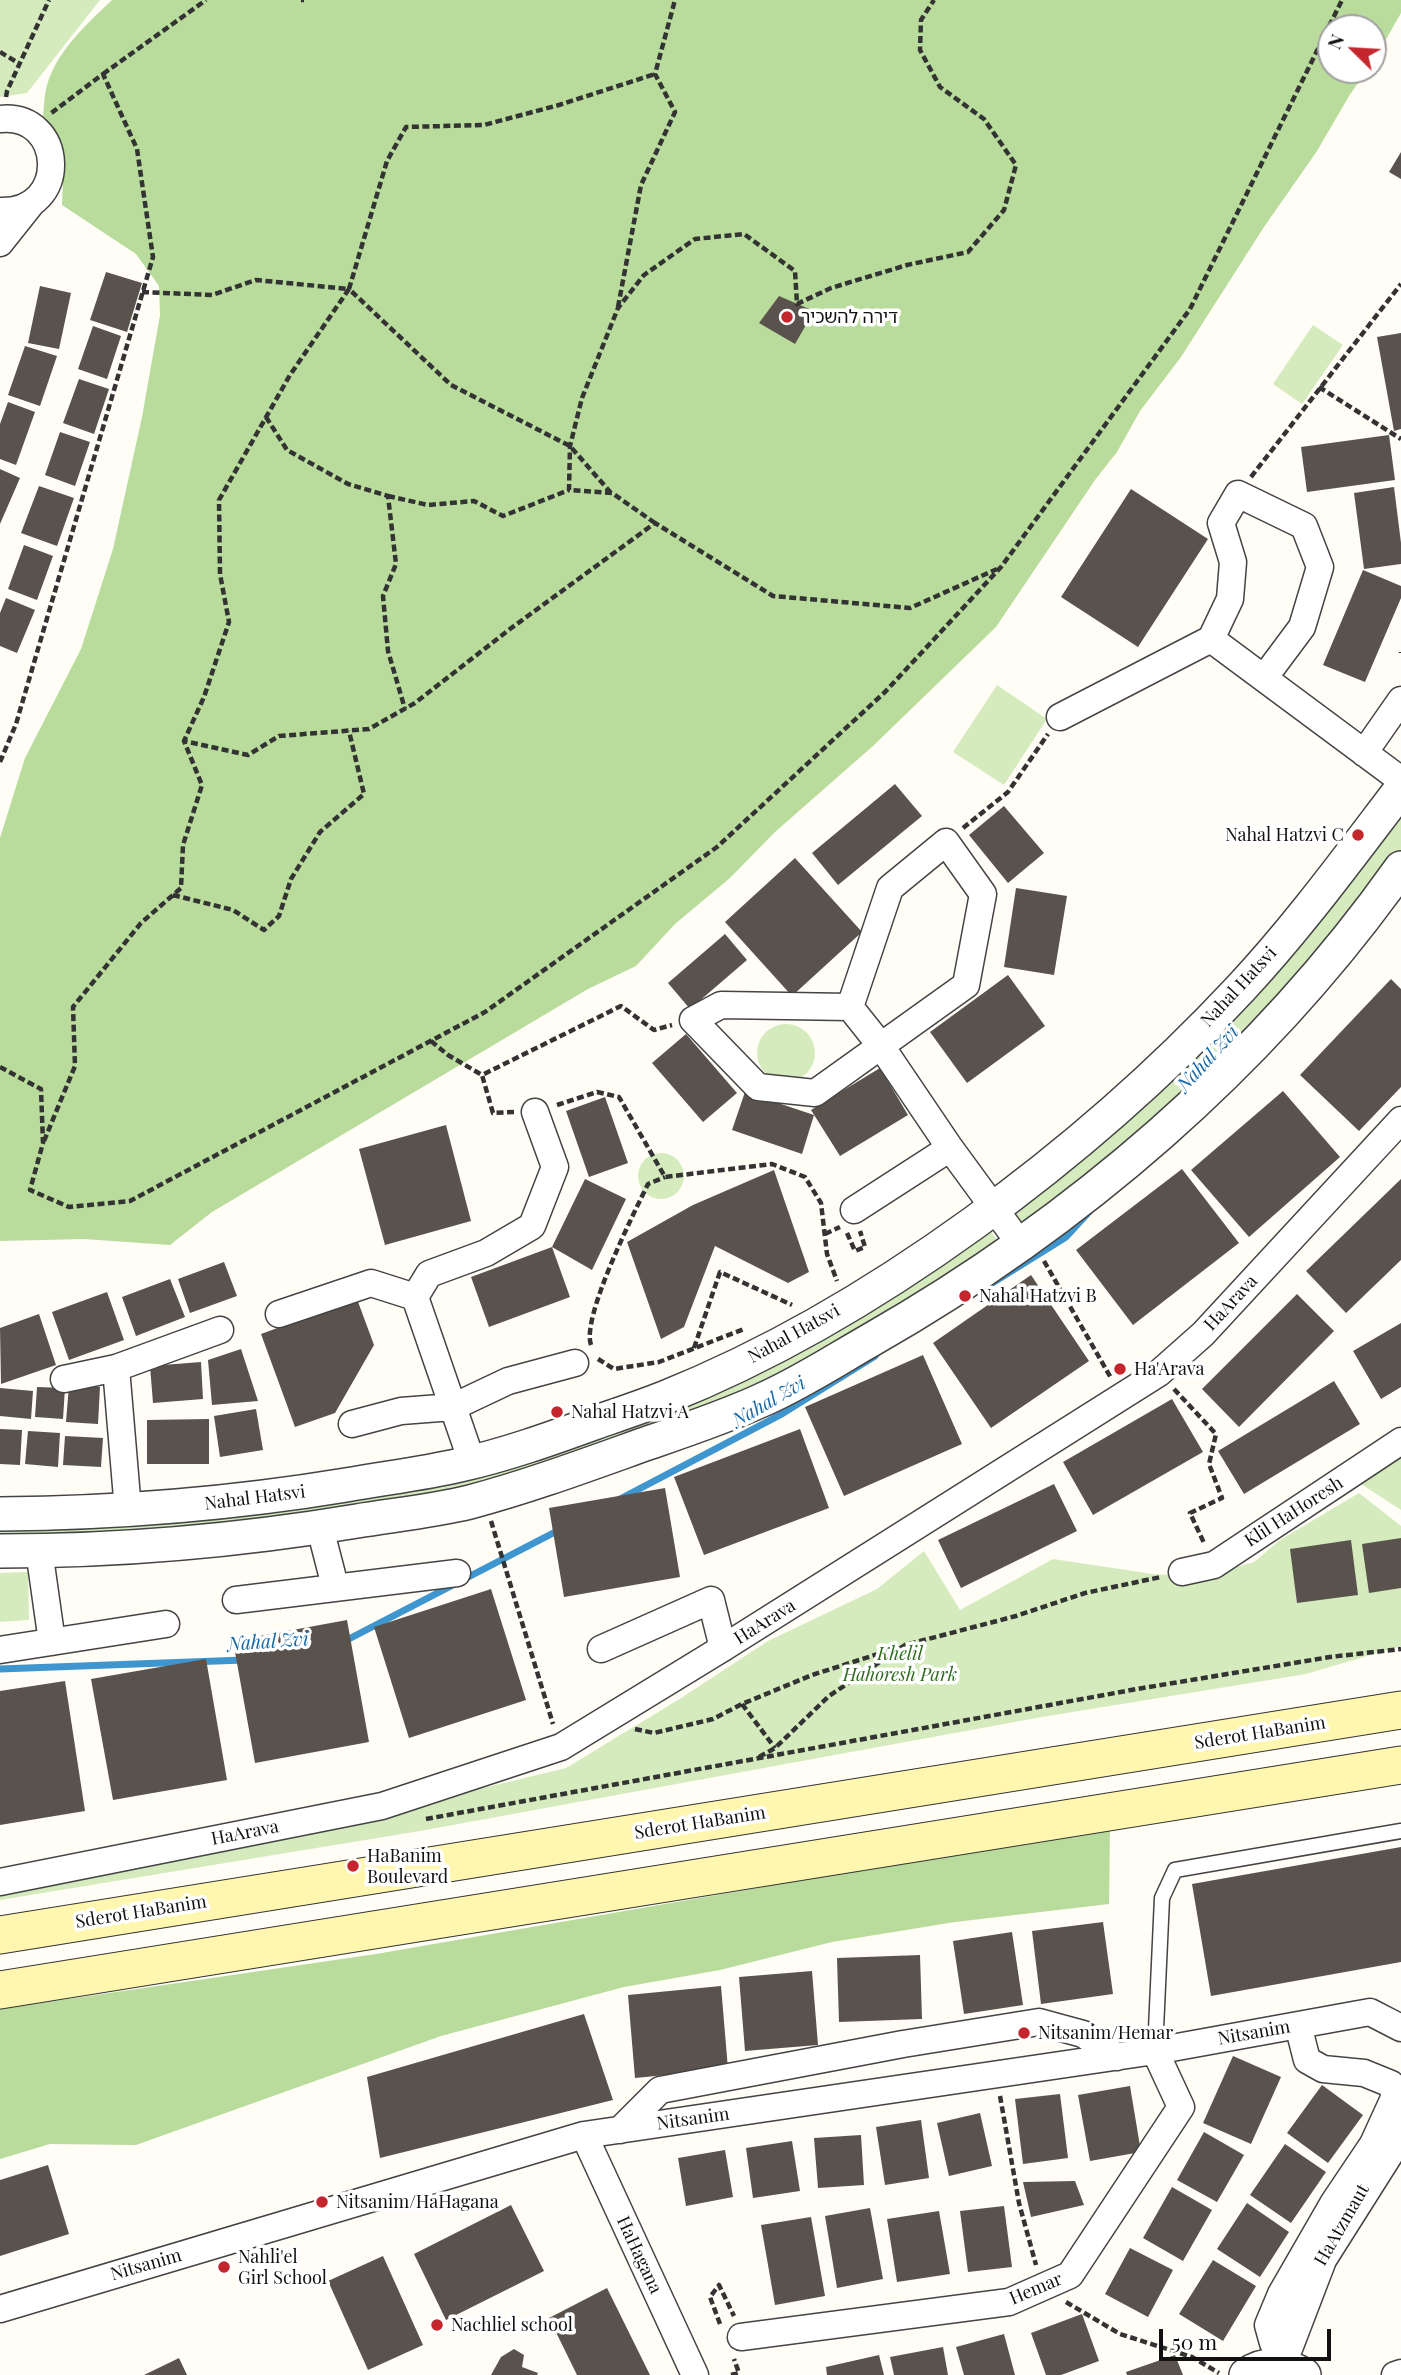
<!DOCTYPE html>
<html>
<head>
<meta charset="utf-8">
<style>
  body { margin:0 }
  #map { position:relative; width:1401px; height:2375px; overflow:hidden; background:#fffdf5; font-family:"Playfair Display",serif }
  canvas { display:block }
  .north { position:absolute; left:1317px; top:14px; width:70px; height:70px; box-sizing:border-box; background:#fff; border:2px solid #a0a0a0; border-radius:50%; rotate:294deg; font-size:19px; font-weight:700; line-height:28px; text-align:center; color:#111 }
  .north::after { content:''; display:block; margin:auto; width:24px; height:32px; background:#c4262e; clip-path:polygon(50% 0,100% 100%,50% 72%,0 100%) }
  .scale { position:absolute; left:1159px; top:2329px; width:172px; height:32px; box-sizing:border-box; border:4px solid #111; border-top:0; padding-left:9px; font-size:21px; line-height:24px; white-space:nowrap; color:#111; -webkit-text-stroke:5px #fff; paint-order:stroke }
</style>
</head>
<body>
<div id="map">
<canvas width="1401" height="2375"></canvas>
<div class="north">N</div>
<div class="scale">50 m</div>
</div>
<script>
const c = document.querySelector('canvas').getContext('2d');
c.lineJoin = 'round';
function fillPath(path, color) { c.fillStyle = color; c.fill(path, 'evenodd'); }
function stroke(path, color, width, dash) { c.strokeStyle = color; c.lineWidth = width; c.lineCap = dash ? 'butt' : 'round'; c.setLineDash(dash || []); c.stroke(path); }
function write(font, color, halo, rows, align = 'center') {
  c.font = font + ' "Playfair Display","Noto Sans Hebrew",serif'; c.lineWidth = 7; c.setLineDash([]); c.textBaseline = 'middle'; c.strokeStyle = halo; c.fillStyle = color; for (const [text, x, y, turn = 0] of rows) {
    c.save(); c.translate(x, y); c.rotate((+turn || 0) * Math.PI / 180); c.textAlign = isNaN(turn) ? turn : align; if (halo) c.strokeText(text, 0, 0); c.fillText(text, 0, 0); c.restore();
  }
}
const green = new Path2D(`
  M0 0H100L27 93 0 97Z
  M1313 325 1343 345 1302 404 1273 384Z
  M997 685 1047 719 1004 785 953 752Z
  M1401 798V864L1335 950 1028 1236 1006 1205 1112 1120Z
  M757 1053a29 29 0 1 1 58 0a29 29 0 1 1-58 0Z
  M638 1176a23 23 0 1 1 46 0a23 23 0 1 1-46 0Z
  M985 1220 1004 1254 817 1368 444 1504 0 1547V1517L148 1513 581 1433Z
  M1401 1454V1510L1358 1482Z
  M1359 1493 1401 1526V1646L1306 1674 1042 1717 420 1831 0 1900V1882L417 1804 566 1768 678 1700 768 1641 877 1589 924 1551 960 1610 1053 1559 1153 1574 1203 1577 1254 1562 1280 1540Z
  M28 1572 29 1620 0 1622V1573Z`);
const forest = new Path2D(`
  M112 0H1401V13L1373 62V28H1331V70H1367L1349 96 1317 151 1264 227 1181 357 1140 411 1117 452 1095 480 996 627 873 746 775 832 730 878 675 924 636 966 588 989 212 1212 170 1245 84 1239 0 1241V838L25 758 81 649 113 549 142 417 160 315 159 286 136 254 62 205C63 173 69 141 43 117 44 108 44 98 46 89 55 52 86 25 112 0Z
  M1110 1827 1109 1904 955 1922 832 1942 720 1970 624 1987 441 2036 136 2145 50 2144 0 2159V2009L376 1954Z`);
const stream = new Path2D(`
  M989 1285 1066 1237 1089 1212
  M620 1499 780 1415 875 1356
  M343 1642 559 1530
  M0 1669 244 1660`);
const building = new Path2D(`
  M1401 152V179L1389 172Z
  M106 272 142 283 127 332 90 320Z
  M40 286 71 293 59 349 28 343Z
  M779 296 814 311 795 344 759 323Z
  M93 326 121 336 107 379 78 369Z
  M1401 333V429L1394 431 1377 337Z
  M25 346 57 356 40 406 8 395Z
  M79 379 109 389 94 434 63 423Z
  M8 402 35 412 16 465 0 459V424Z
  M60 432 90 442 75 486 45 475Z
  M1389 435 1395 480 1307 492 1301 447Z
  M0 469 20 478 0 524Z
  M39 486 74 498 57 546 21 533Z
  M1394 487 1401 543V564L1364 569 1354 493Z
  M1131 489 1208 539 1138 647 1061 597Z
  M24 545 53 556 37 600 8 589Z
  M1363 570 1401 586V598L1365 682 1323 665Z
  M6 598 35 610 17 653 0 646V613Z
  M895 784 922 816 838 885 812 853Z
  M1004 806 1044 853 1008 883 969 835Z
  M795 858 862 932 792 996 725 922Z
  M1016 888 1067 896 1054 975 1004 967Z
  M725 934 747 960 690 1009 668 983Z
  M1008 975 1045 1026 967 1083 930 1032Z
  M1391 979 1401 989V1087L1359 1131 1300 1075Z
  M686 1034 737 1093 703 1122 652 1063Z
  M880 1068 908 1115 840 1156 811 1110Z
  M1283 1091 1340 1157 1249 1237 1191 1170Z
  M745 1092 814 1115 802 1154 732 1130Z
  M605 1097 628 1163 589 1177 566 1111Z
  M446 1125 471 1221 385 1245 359 1149Z
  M1182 1169 1239 1243 1133 1325 1076 1250Z
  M774 1170 809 1272 788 1283 715 1246 684 1327 661 1339 627 1242 693 1205Z
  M585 1179 626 1199 592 1270 552 1247 570 1297 489 1327 471 1277 552 1247Z
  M1401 1179V1260L1346 1313 1306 1271Z
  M224 1262 237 1296 190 1313 178 1279Z
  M1031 1275 1089 1361 991 1428 933 1343Z
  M170 1279 185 1317 136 1336 122 1297Z
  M107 1292 124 1340 69 1360 52 1312Z
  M1297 1294 1334 1331 1239 1427 1202 1389Z
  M357 1299 374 1345 335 1413 295 1427 261 1334Z
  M39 1314 56 1365 1 1384 0 1328Z
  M1401 1323V1387L1381 1399 1353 1351Z
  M241 1349 258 1401 212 1405 208 1360Z
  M923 1355 962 1444 844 1496 805 1407Z
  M201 1362 203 1399 153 1403 150 1366Z
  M1334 1381 1360 1424 1244 1494 1218 1451Z
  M69 1385 100 1387 98 1424 66 1422Z
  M37 1387 65 1388 63 1419 35 1417Z
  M0 1388 33 1391 31 1419 0 1416Z
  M1172 1399 1203 1452 1093 1515 1063 1462Z
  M256 1409 263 1450 220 1457 214 1416Z
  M209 1419V1464H147V1420Z
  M0 1429 22 1430 20 1465 0 1464Z
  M800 1429 829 1508 704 1555 674 1477Z
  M28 1431 60 1433 58 1467 25 1464Z
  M65 1436 103 1438 101 1467 63 1465Z
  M1054 1484 1077 1531 961 1588 938 1540Z
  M665 1488 680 1577 564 1597 549 1508Z
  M1401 1538V1588L1369 1593 1362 1544Z
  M1351 1540 1358 1595 1297 1603 1290 1549Z
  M491 1589 526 1700 409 1738 374 1627Z
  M347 1620 369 1742 255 1763 233 1641Z
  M206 1659 227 1780 113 1800 91 1679Z
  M65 1681 85 1811 0 1825V1691Z
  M1401 1847V1962L1211 1996 1192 1884Z
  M1103 1922 1113 1994 1041 2004 1032 1931Z
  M1012 1932 1023 2005 964 2014 953 1941Z
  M920 1955 922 2019 839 2022 837 1958Z
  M812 1971 818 2045 745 2051 739 1977Z
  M721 1986 728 2069 635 2078 628 1995Z
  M584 2014 613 2100 380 2158 367 2077Z
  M1233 2056 1281 2077 1251 2144 1203 2123Z
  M1322 2085 1363 2115 1328 2163 1287 2133Z
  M1130 2086 1141 2152 1090 2161 1078 2095Z
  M1060 2094 1068 2158 1023 2164 1015 2099Z
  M980 2113 992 2166 949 2176 937 2123Z
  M921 2120 929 2178 885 2185 876 2127Z
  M1204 2132 1244 2155 1217 2202 1177 2180Z
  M861 2135 864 2185 818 2188 814 2138Z
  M792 2141 800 2191 753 2198 746 2148Z
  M1285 2144 1326 2172 1291 2223 1250 2195Z
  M725 2150 733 2197 686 2206 678 2158Z
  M48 2165 69 2234 0 2256V2180Z
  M1075 2181 1084 2205 1031 2217 1023 2182Z
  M1172 2187 1212 2210 1183 2261 1143 2238Z
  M1247 2203 1289 2232 1260 2277 1217 2249Z
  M511 2205 544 2271 446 2320 414 2254Z
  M1004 2206 1012 2267 968 2272 960 2211Z
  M870 2208 883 2279 837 2288 825 2216Z
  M939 2211 950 2274 897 2282 887 2219Z
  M811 2217 825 2296 775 2305 761 2225Z
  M1130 2248 1173 2270 1148 2317 1105 2294Z
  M383 2256 423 2345 368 2370 328 2281Z
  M1213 2260 1256 2286 1223 2341 1179 2314Z
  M607 2288 650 2375H577L549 2318Z
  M1082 2314 1099 2361 1061 2375H1046L1031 2333Z
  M1004 2334 1015 2375H964L956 2347Z
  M943 2347 948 2375H894L890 2357Z
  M514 2349 524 2355 522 2367 538 2373 537 2375H491L501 2357Z
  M879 2355 884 2375H827L826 2367Z
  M1175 2355 1183 2375H1127L1126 2372Z
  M179 2358 187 2375H144Z`);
const path = new Path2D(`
  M301 0H304
  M0 52 20 64
  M103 74 206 0
  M6 97 7 91 49 0
  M142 292 212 295 256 280 349 289 290 375 219 500 220 574 229 622 204 697 184 741
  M618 307 641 185 675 112 655 74 675 0
  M1319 387 1401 439
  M266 417 287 450 348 484 388 496 396 564 383 596 388 651 405 709
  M1251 477 1401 284
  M611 493 570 446 451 385 349 289 387 161 406 127 484 125 559 105 655 74
  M388 496 428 505 474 501 503 516 569 490
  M655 523 612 493 569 490 570 446 582 398 618 308 644 275 695 239 744 234 795 271 797 304 831 288 907 265 968 252 1004 210 1016 165 984 119 940 87 920 50 921 20 934 0
  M1401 652V653
  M0 762 16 724 153 257 137 149 103 74 50 114
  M963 828 1008 792 1048 734
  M173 895 233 910 264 930 279 916 291 879 320 832 364 794 349 731
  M431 1041 448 1055 482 1075
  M0 1067 41 1089 43 1143 30 1190 69 1207 130 1201 485 1012 717 847 885 692 1001 567 1190 309 1342 0
  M557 1105 597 1092 619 1097 665 1177 772 1164 805 1177 821 1203 827 1254 837 1281
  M514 1112 493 1113 482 1075 621 1006 654 1030 672 1025
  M44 1141 75 1066 73 1007 141 923 181 888 183 845 202 785 184 741 248 755 279 736 369 729 415 703 510 629 655 523 773 596 910 608 997 569
  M847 1233 855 1251 865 1247 860 1231
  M825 1234 840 1227
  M1044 1261 1111 1378
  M591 1345C581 1318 634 1213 648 1184L665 1177
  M694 1348 720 1272 792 1305
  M598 1359 614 1369 659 1362 744 1329
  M1174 1389 1216 1434 1209 1464 1222 1498 1190 1513 1204 1543
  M491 1521 553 1724
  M742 1704 775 1748
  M635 1729 654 1733 713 1719 742 1704 812 1675 897 1648
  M759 1757 775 1748 829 1696 905 1645 1016 1616 1085 1593 1161 1577
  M426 1819 1137 1689 1330 1657 1401 1649
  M1000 2096 1019 2203 1036 2265
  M1066 2302 1120 2334 1192 2357 1219 2373
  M720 2324 710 2297 719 2285 734 2316
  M731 2375 739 2373 734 2359`);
const service = new Path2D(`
  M1155 2051 1162 1898 1175 1870 1401 1831`);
const minor = new Path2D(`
  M0 119C65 112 71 213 0 211
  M0 243 31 204
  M1211 639 1401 780
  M1060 717 1211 639 1230 599 1233 562 1221 523 1238 494 1304 526 1320 567 1302 627 1264 678
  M1364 753 1401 700
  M850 1007 890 888 946 842 983 894 966 985 815 1093 758 1087 693 1020 721 1005 850 1007 881 1046 950 1148 1021 1245
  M854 1210 950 1148
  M279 1314 371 1283 415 1297
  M116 1368 128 1510
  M64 1379 116 1368 220 1330
  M352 1424 401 1411 453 1407 508 1381 575 1363
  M472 1462 415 1297 429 1274 486 1253 532 1226 555 1167 535 1112
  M320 1528 335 1586
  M39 1550 52 1642
  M1182 1572 1214 1565 1401 1441
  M236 1600 457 1573
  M601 1649 711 1600 723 1648
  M0 1650 166 1624
  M0 1882 382 1806 561 1747 723 1648 1159 1373 1203 1334 1401 1120
  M620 2130 660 2090 903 2044 1039 2022 1083 2034 1117 2057
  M584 2135 695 2375
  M0 2309 584 2135 1155 2051 1370 2012 1401 2028
  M741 2337 1009 2302 1070 2275 1181 2107 1155 2051
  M1282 2357 1273 2343 1268 2325 1281 2294 1334 2202 1373 2144 1395 2096 1391 2084 1364 2073 1323 2069 1307 2060 1298 2025
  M1395 2375 1401 2373`);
const tertiary = new Path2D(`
  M0 1514C116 1513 231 1504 346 1485 384 1478 422 1474 460 1465 505 1455 550 1439 594 1423 617 1415 641 1407 664 1398 872 1315 1088 1152 1240 989 1298 927 1349 857 1401 789
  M0 1551C122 1551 237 1541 357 1521 394 1515 433 1511 470 1502 530 1486 589 1464 648 1443 686 1430 725 1417 762 1400 799 1384 834 1361 869 1341 1076 1223 1263 1063 1401 868
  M1279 2365 1320 2258 1401 2130
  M1246 2375C1265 2362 1285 2363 1304 2375`);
const secondary = new Path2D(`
  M0 1935 1401 1710
  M0 1990 1401 1765`);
const markers = [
  [787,317,7,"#c4262e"],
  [1358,835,7,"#c4262e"],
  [965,1296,7,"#c4262e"],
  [1120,1369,7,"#c4262e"],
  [557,1412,7,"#c4262e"],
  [353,1866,7,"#c4262e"],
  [1024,2033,7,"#c4262e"],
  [322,2202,7,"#c4262e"],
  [224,2267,7,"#c4262e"],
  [437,2325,7,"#c4262e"]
];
const poiNames = [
  ["דירה להשכיר",801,317],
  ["Nahal Hatzvi C",1344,835,"right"],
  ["Nahal Hatzvi B",979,1296],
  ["Ha'Arava",1134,1369],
  ["Nahal Hatzvi A",571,1412],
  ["HaBanim",367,1856],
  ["Boulevard",367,1877],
  ["Nitsanim/Hemar",1038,2033],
  ["Nitsanim/HaHagana",336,2202],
  ["Nahli'el",238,2257],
  ["Girl School",238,2278],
  ["Nachliel school",451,2325]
];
const streetNames = [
  ["Nahal Hatsvi",1239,987,-47],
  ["HaArava",1231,1303,-47],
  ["Nahal Hatsvi",794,1334,-29],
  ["Nahal Hatsvi",255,1498,-7],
  ["Klil HaHoresh",1294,1512,-33],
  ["HaArava",765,1622,-32],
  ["Sderot HaBanim",1260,1733,-9],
  ["Sderot HaBanim",700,1823,-9],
  ["HaArava",245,1833,-11],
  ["Sderot HaBanim",141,1912,-9],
  ["Nitsanim",1254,2033,-10],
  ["Nitsanim",693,2119,-8],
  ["HaAtzmaut",1342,2225,-60],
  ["HaHagana",639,2255,65],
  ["Nitsanim",146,2265,-16],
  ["Hemar",1036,2289,-23]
];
const parkNames = [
  ["Khelil",900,1654],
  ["Hahoresh Park",900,1675]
];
const waterNames = [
  ["Nahal Zvi",1208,1059,-48],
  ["Nahal Zvi",769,1402,-30],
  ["Nahal Zvi",268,1642,-4]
];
fillPath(green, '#d5ebbd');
fillPath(forest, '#b9dc9c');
stroke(stream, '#3f96cf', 7);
fillPath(building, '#5a524d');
stroke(service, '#444', 17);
stroke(minor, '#444', 29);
stroke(tertiary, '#444', 36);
stroke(secondary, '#333', 39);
stroke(path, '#333', 4.5, [7, 3.5]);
stroke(service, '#fff', 14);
stroke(minor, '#fff', 26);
stroke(tertiary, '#fff', 33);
stroke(secondary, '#fff6b0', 37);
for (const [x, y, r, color] of markers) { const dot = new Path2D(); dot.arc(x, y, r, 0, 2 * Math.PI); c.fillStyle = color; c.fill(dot); stroke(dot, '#fff', 2.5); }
write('18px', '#111', '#fff', poiNames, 'left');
write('18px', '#111', '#fff', streetNames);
write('italic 18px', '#2f6b1f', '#fff', parkNames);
write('italic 19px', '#1768a6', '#fff', waterNames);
</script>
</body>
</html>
